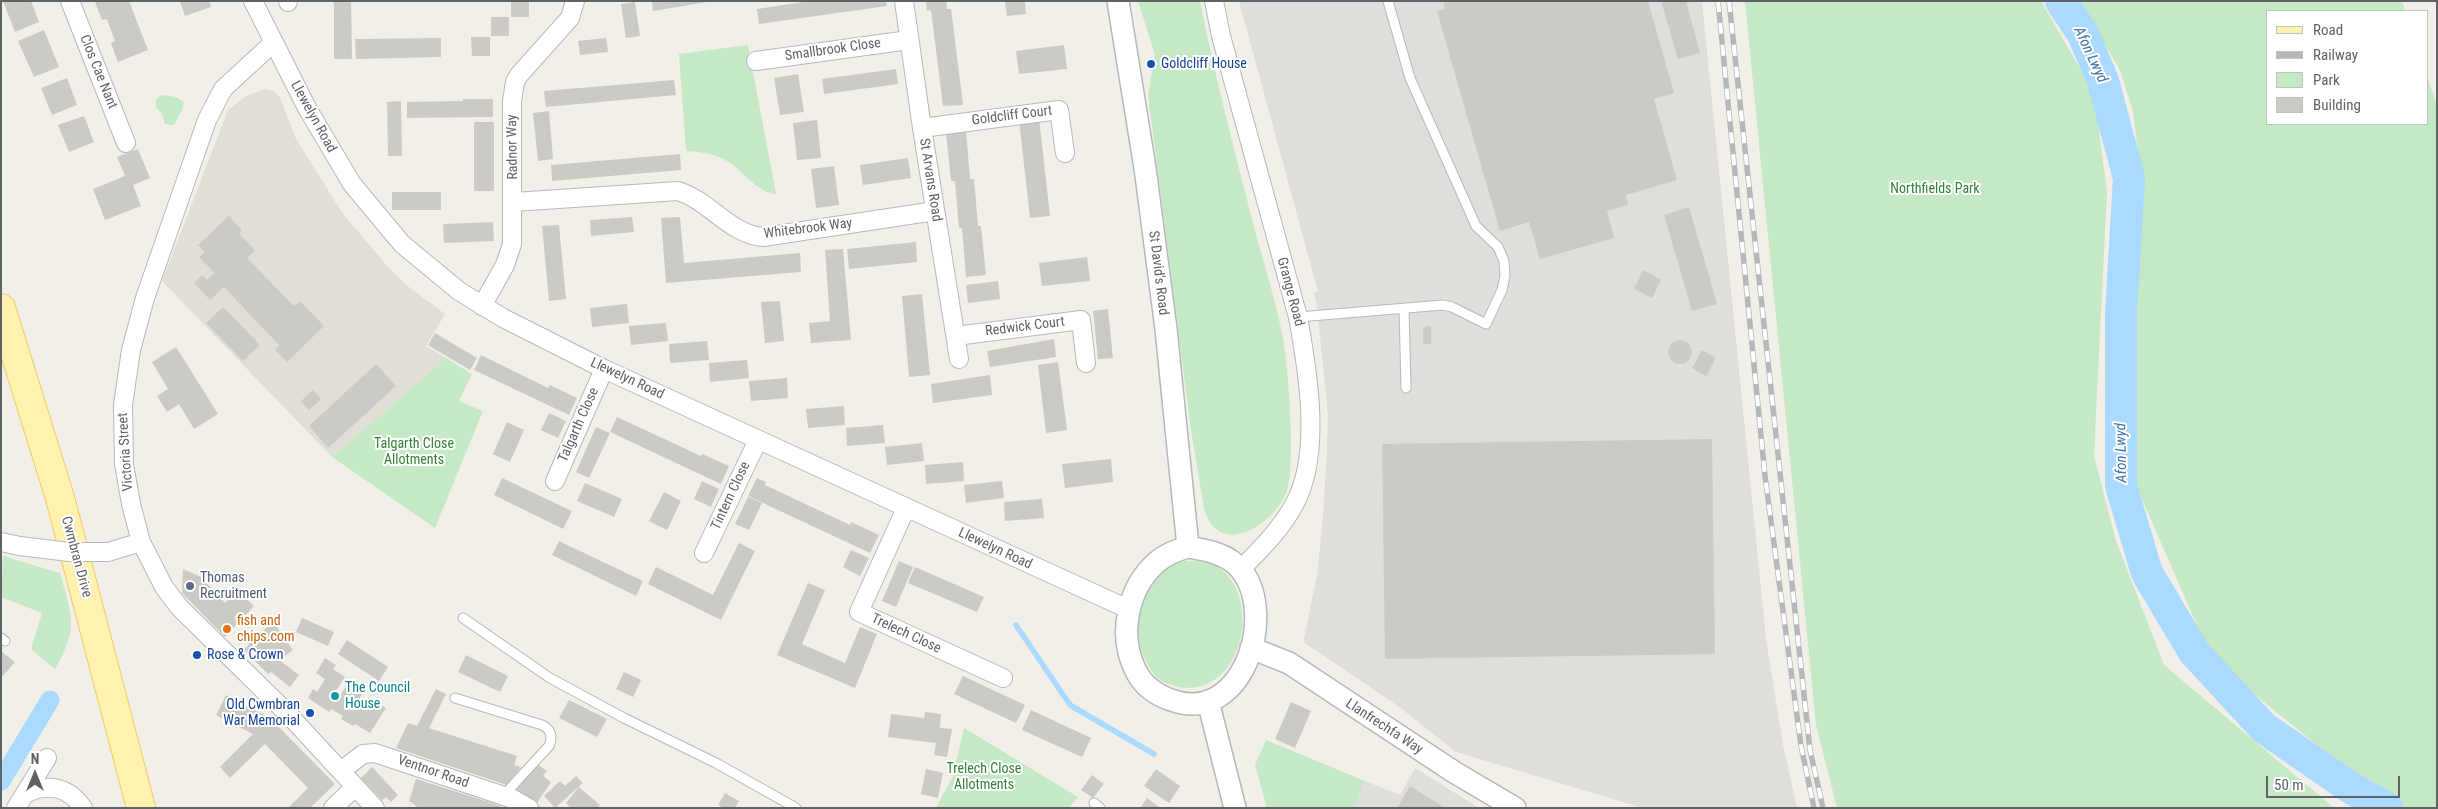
<!DOCTYPE html>
<html>
<head>
<meta charset="utf-8">
<style>
  body { margin:0 }
  #map { position:relative; width:2438px; height:809px; overflow:hidden; background:#f1efe8; font-family:"Roboto Condensed",sans-serif }
  canvas { display:block }
  .frame { position:absolute; inset:0; border:2px solid #5f6368; pointer-events:none }
  .legend { position:absolute; left:2266px; top:10px; width:162px; height:115px; box-sizing:border-box; background:#fff; border:1px solid #bfc1c3; margin:0; padding:6px 9px; list-style:none; font-size:15px; color:#5f6368 }
  .legend li { display:flex; align-items:center; gap:10px; height:25px }
  .legend b { width:25px; border:1px solid #bfc1c3 }
  .north { position:absolute; left:10px; top:749px; width:50px; height:50px; -webkit-text-stroke:4px #fff; paint-order:stroke; rotate:0deg; font-size:14px; font-weight:700; line-height:20px; text-align:center; color:#5f6368 }
  .north::after { content:''; display:block; margin:auto; width:18px; height:22px; background:#5f6368; clip-path:polygon(50% 0,100% 100%,50% 72%,0 100%) }
  .scale { position:absolute; left:2266px; top:776px; width:134px; height:22px; box-sizing:border-box; border:2px solid #5f6368; border-top:0; padding-left:6px; font-size:15px; line-height:18px; white-space:nowrap; color:#5f6368; -webkit-text-stroke:4px #fff; paint-order:stroke }
</style>
</head>
<body>
<div id="map">
<canvas width="2438" height="809"></canvas>
<div class="frame"></div>
<ul class="legend">
<li><b style="height:6px;background:#fff2af"></b>Road</li>
<li><b style="height:6px;background:#b6b7b8"></b>Railway</li>
<li><b style="height:14px;background:#c5e8c5"></b>Park</li>
<li><b style="height:14px;background:#cccac5"></b>Building</li>
</ul>
<div class="north">N</div>
<div class="scale">50 m</div>
</div>
<script>
const c = document.querySelector('canvas').getContext('2d');
c.lineJoin = 'round';
function fillPath(path, color) { c.fillStyle = color; c.fill(path, 'evenodd'); }
function stroke(path, color, width, dash) { c.strokeStyle = color; c.lineWidth = width; c.lineCap = dash ? 'butt' : 'round'; c.setLineDash(dash || []); c.stroke(path); }
function write(font, color, halo, rows, align = 'center') {
  c.font = font + ' "Roboto Condensed",sans-serif'; c.lineWidth = 4; c.setLineDash([]); c.textBaseline = 'middle'; c.strokeStyle = halo; c.fillStyle = color; for (const [text, x, y, turn = 0] of rows) {
    c.save(); c.translate(x, y); c.rotate((+turn || 0) * Math.PI / 180); c.textAlign = isNaN(turn) ? turn : align; if (halo) c.strokeText(text, 0, 0); c.fillText(text, 0, 0); c.restore();
  }
}
const industrial = new Path2D(`
  M1239 1H1702L1766 639 1783 745 1797 808H1643L1456 752 1398 706 1305 643 1304 639 1317 575 1323 517 1327 450 1328 415 1317 307 1314 293 1318 292Z
  M1415 768 1479 808H1354L1365 781 1400 795Z`);
const education = new Path2D(`
  M265 89 275 92 280 98 296 139 343 214 389 268 409 287 445 314 426 346 446 358 332 457 162 281 228 110 246 96Z`);
const green = new Path2D(`
  M1138 1H1200C1215 76 1234 149 1253 223 1263 262 1277 303 1284 344 1287 366 1289 389 1290 412 1291 432 1292 468 1288 487 1279 523 1218 562 1204 508L1191 430 1148 95 1155 55Z
  M1745 1H2041L2094 93 2107 192 2094 456 2116 541 2164 665 2334 808H1837L1816 725Z
  M2079 1H2402L2405 11H2267V124H2427V76L2437 106V808H2406L2348 770 2212 660 2136 485 2131 392 2142 188 2133 111 2120 70Z
  M748 45 776 194C755 192 743 169 725 160 713 153 700 152 686 151L679 54Z
  M162 95 176 97 184 102 182 110 174 125 165 124 162 114 156 107V99Z
  M446 358 472 374 459 401 483 411 435 528 332 457Z
  M3 556 60 573C72 618 79 627 55 669L31 649 42 613 1 597Z
  M1184 561C1195 561 1208 561 1218 567 1264 598 1242 698 1179 687 1170 685 1158 681 1153 673 1134 644 1133 618 1150 588 1154 581 1160 571 1166 567 1171 564 1179 563 1184 561Z
  M964 728 1078 797 1069 808H936L953 776Z
  M1266 740 1365 781 1354 808H1267L1255 765Z`);
const stream = new Path2D(`
  M1016 625 1070 705 1154 754`);
const canal = new Path2D(`
  M1 781 50 700`);
const river = new Path2D(`
  M2061 1 2083 34 2103 81 2129 178 2121 312V486L2147 573 2194 652 2264 728 2351 788 2387 808`);
const building = new Path2D(`
  M3 1H31L39 22 15 32Z
  M129 1 148 50 118 62 111 43 115 41 107 19 102 20 95 2Z
  M180 1H209L211 7 185 16Z
  M334 1H351L352 59H334Z
  M511 1H529V17H511Z
  M652 1H707V2L653 11Z
  M810 1H886L887 6 759 24 757 9Z
  M926 1H946L947 9H951L963 105 943 106 931 10 927 11Z
  M1005 1H1025L1026 14 1007 16Z
  M1443 1H1648L1674 93 1654 99 1677 180 1626 195 1628 205 1607 211 1614 238 1540 259 1529 222 1500 231 1437 11 1445 9Z
  M1661 1H1686L1700 53 1678 59Z
  M635 2 640 36 626 38 621 4Z
  M491 17H509V36H491Z
  M44 30 59 67 34 77 18 41Z
  M471 37H490V56H472Z
  M441 38V57L356 59 355 39Z
  M606 38 608 52 580 55 578 41Z
  M1064 45 1067 69 1019 74 1016 51Z
  M896 69 898 84 824 94 822 79Z
  M798 74 804 112 780 115 774 78Z
  M67 78 77 105 52 115 41 88Z
  M674 80 676 95 546 107 544 91Z
  M463 99H493V117L407 118V102L463 101Z
  M401 101 402 156H388L387 102Z
  M549 111 553 159 538 161 533 113Z
  M84 116 94 142 69 152 58 125Z
  M1039 118 1050 216 1030 218 1019 120Z
  M817 120 821 158 797 160 793 123Z
  M474 122H494V191H474Z
  M966 131 970 179H974L978 226H981L986 275 966 277 962 228H959L955 181H951L946 133Z
  M138 149 150 178 133 185 141 206 105 220 93 189 125 176 117 157Z
  M680 154 681 170 552 181 551 165Z
  M908 158 911 178 863 185 860 165Z
  M834 166 839 205 816 208 811 169Z
  M392 192H441V210H392Z
  M1689 207 1717 304 1692 311 1664 215Z
  M229 216 242 230 239 234 255 250 247 258 294 306 300 301 324 326 287 362 275 350 279 345 224 287 210 300 194 283 202 275 207 280 215 273 199 257 205 252 198 245Z
  M632 217 634 232 591 236 590 220Z
  M680 217 684 263 800 253 801 272 666 283 661 218Z
  M493 222 494 241 444 243 443 224Z
  M559 225 566 299 549 301 542 226Z
  M916 242 917 262 849 269 847 249Z
  M843 249 851 340 811 343 809 323 830 321 825 250Z
  M1087 257 1090 281 1042 286 1039 263Z
  M1643 270 1661 280 1652 298 1634 289Z
  M998 281 1000 299 968 303 966 285Z
  M922 294 930 375 909 377 902 296Z
  M780 301 784 341 765 343 761 302Z
  M627 304 629 323 592 327 590 308Z
  M223 307 260 345 243 361 206 323Z
  M1108 309 1113 358 1098 359 1093 311Z
  M666 323 668 341 631 345 629 326Z
  M1431 326V344H1423V327Z
  M435 333 477 358 470 370 428 345Z
  M1054 339 1056 357 990 367 987 351Z
  M1668 352a12 12 0 1 1 24 0a12 12 0 1 1-24 0Z
  M707 341 709 360 670 363 669 344Z
  M176 347 218 414 194 429 179 404 167 412 157 396 168 389 152 362Z
  M1702 350 1716 358 1706 376 1692 368Z
  M481 355 548 388 550 385 577 398 569 415 474 370Z
  M747 360 749 378 710 382 709 363Z
  M1058 362 1067 430 1046 433 1038 365Z
  M376 364 396 386 328 448 309 426Z
  M990 375 992 395 933 403 931 384Z
  M787 378 788 398 751 401 749 381Z
  M313 390 321 399 309 410 301 401Z
  M844 406 845 425 808 428 806 409Z
  M549 413 566 421 558 438 541 430Z
  M617 417 701 456 702 454 729 466 721 484 610 432Z
  M507 422 524 430 510 462 493 454Z
  M883 425 885 443 847 446 846 428Z
  M596 427 610 433 589 478 576 472Z
  M1712 439 1715 654 1385 659 1382 444Z
  M922 443 924 461 887 465 885 447Z
  M1111 459 1113 482 1065 488 1062 464Z
  M963 462 964 481 926 484 925 465Z
  M502 478 572 511 563 529 494 495Z
  M757 478 766 482 765 485 850 525 851 522 879 535 870 553 748 496Z
  M702 481 719 489 711 507 694 499Z
  M1002 481 1004 498 966 503 964 485Z
  M585 483 622 499 614 517 577 501Z
  M664 492 681 501 667 530 649 521Z
  M748 497 762 503 749 530 735 524Z
  M1042 499 1044 518 1005 521 1004 502Z
  M559 541 643 581 636 596 552 555Z
  M739 543 755 551 721 620 648 584 656 567 713 595Z
  M851 550 869 558 860 576 843 567Z
  M899 561 913 567 896 607 882 601Z
  M915 567 984 597 977 612 908 583Z
  M183 569 201 577 225 603 237 590 254 606 225 637 182 593Z
  M808 583 825 590 802 644 845 663 860 627 877 634 855 688 777 655Z
  M302 618 334 632 328 646 296 632Z
  M274 623 293 650 279 660 299 675 290 687 271 672 268 674 244 650 254 639 253 637Z
  M347 640 388 667 379 681 338 654Z
  M1 651 15 662 1 678Z
  M466 655 508 676 500 692 458 672Z
  M325 658 336 665 333 669 345 677 336 691 341 694 350 680 365 689 356 704 362 707 368 697 386 708 370 733 355 724 353 726 341 719 343 716 331 709 329 712 308 698 313 689 317 692 325 679 316 673Z
  M624 672 641 680 633 697 616 689Z
  M963 676 1025 705 1016 723 954 694Z
  M436 689 446 694 429 728 517 756 514 765 521 767 507 785 396 748 408 723 417 726Z
  M226 695 270 718 335 784 310 808H288L308 788 265 744 230 778 220 767 253 734 216 715Z
  M569 700 607 719 597 737 559 718Z
  M1291 702 1311 711 1295 748 1275 739Z
  M1031 710 1091 738 1082 757 1022 730Z
  M925 712 941 714 940 728 952 729 947 757 934 755 936 743 888 737 891 714 924 718Z
  M536 763 547 771 543 776 551 782 537 803 515 789Z
  M372 767 398 795 391 802 386 797 382 800 361 778Z
  M926 769 943 773 938 798 921 794Z
  M1156 769 1180 786 1169 803 1144 786Z
  M1092 775 1104 784 1093 798 1081 790Z
  M576 776 583 783 555 808 544 796 560 781 565 786Z
  M416 779 498 805 504 808H419L409 801Z
  M1410 786 1445 808H1397Z
  M579 787 600 805 597 808H571L566 803Z
  M725 793 739 801 735 808H723L718 805Z
  M1147 798 1160 808H1140Z`);
const service = new Path2D(`
  M1404 308 1406 388
  M1298 317 1443 305 1452 307 1486 324 1502 290 1505 276 1504 261 1498 247 1476 226 1410 78 1388 1
  M463 618 550 678 624 718 716 763 796 808
  M1 638 5 641
  M455 698 542 725C551 729 553 737 549 746L503 796
  M1094 803 1100 808`);
const minor = new Path2D(`
  M70 1 126 143
  M253 1 307 108 352 184 402 244 459 291 503 318 604 369 1128 609
  M288 1V2
  M904 1 922 128 959 359
  M1214 1 1221 36 1298 317C1308 372 1322 455 1294 505 1281 529 1260 550 1241 569
  M273 43 223 89 207 120 145 298 131 350 123 405 124 464 131 504 141 542 164 587 180 608 287 713 375 808
  M756 61 909 40
  M922 128 1059 110 1065 153
  M514 202 678 191C710 201 729 234 763 237L935 211
  M482 306 505 265 512 244V101L515 82 519 75 570 18 575 1
  M956 336 1081 320 1086 363
  M555 481 604 369
  M906 508 859 612 1003 678
  M1 542 20 546
  M108 552 141 542
  M704 553 758 440
  M341 771 363 754 375 753 513 799 529 808
  M27 793C48 783 69 787 83 808
  M16 808 47 758
  M333 808 355 787`);
const tertiary = new Path2D(`
  M1118 1 1145 168 1166 329 1188 547
  M1188 547C1207 550 1229 554 1242 571 1277 617 1242 726 1171 700 1154 694 1142 685 1135 669 1118 634 1128 587 1157 562 1166 554 1177 550 1188 547Z
  M1251 648 1289 663 1454 772 1515 808
  M1208 701 1235 808`);
const primary = new Path2D(`
  M1 308 60 498 141 808`);
const rail = new Path2D(`
  M1718 1 1765 476 1801 746 1814 808
  M1729 1 1810 750 1823 808`);
const minorBridge = new Path2D(`
  M20 546 69 552H108`);
const markers = [
  [1151,64,5,"#1a4fb4"],
  [190,586,5,"#5c6f8a"],
  [227,629,5,"#e8710a"],
  [197,655,5,"#1a4fb4"],
  [335,696,5,"#0f9aa8"],
  [310,713,5,"#1a4fb4"]
];
const streetNames = [
  ["Smallbrook Close",833,50,-8],
  ["Clos Cae Nant",98,72,68],
  ["Goldcliff Court",1012,116,-7],
  ["Llewelyn Road",313,117,61],
  ["Radnor Way",513,147,-91],
  ["St Arvans Road",930,180,81],
  ["Whitebrook Way",808,229,-7],
  ["St David's Road",1158,273,83],
  ["Grange Road",1290,292,75],
  ["Redwick Court",1025,327,-7],
  ["Llewelyn Road",627,379,25],
  ["Talgarth Close",579,425,-66],
  ["Victoria Street",126,452,-94],
  ["Tintern Close",731,496,-65],
  ["Llewelyn Road",995,549,25],
  ["Cwmbran Drive",76,557,75],
  ["Trelech Close",906,634,25],
  ["Llanfrechfa Way",1384,727,33],
  ["Ventnor Road",433,772,19]
];
const transitNames = [
  ["Goldcliff House",1161,64],
  ["Rose & Crown",207,655],
  ["Old Cwmbran",300,705,"right"],
  ["War Memorial",300,721,"right"]
];
const parkNames = [
  ["Northfields Park",1935,189],
  ["Talgarth Close",414,444],
  ["Allotments",414,460],
  ["Trelech Close",984,769],
  ["Allotments",984,785]
];
const serviceNames = [
  ["Thomas",200,578],
  ["Recruitment",200,594]
];
const foodNames = [
  ["fish and",237,621],
  ["chips.com",237,637]
];
const cultureNames = [
  ["The Council",345,688],
  ["House",345,704]
];
const waterNames = [
  ["Afon Lwyd",2090,55,65],
  ["Afon Lwyd",2122,453,-91]
];
fillPath(industrial, '#e0deda');
fillPath(education, '#e1ded6');
fillPath(green, '#c5e8c5');
stroke(stream, '#aadaff', 5.5);
stroke(canal, '#aadaff', 19);
stroke(river, '#aadaff', 32);
fillPath(building, '#cccac5');
stroke(service, '#b5b8bc', 11);
stroke(minor, '#b5b8bc', 20);
stroke(tertiary, '#b5b8bc', 24);
stroke(primary, '#f2c960', 30);
stroke(service, '#fff', 9);
stroke(minor, '#fff', 18);
stroke(tertiary, '#fff', 21);
stroke(primary, '#fff2af', 28);
stroke(rail, '#b6b7b8', 5.5);
stroke(rail, '#fff', 4, [11]);
stroke(minorBridge, '#b5b8bc', 20, []);
stroke(minorBridge, '#fff', 18);
for (const [x, y, r, color] of markers) { const dot = new Path2D(); dot.arc(x, y, r, 0, 2 * Math.PI); c.fillStyle = color; c.fill(dot); stroke(dot, '#fff', 2); }
write('14px', '#5f6368', '#fff', streetNames);
write('14px', '#164399', '#fff', transitNames, 'left');
write('14px', '#348238', '#fff', parkNames);
write('14px', '#4e5e75', '#fff', serviceNames, 'left');
write('14px', '#c56008', '#fff', foodNames, 'left');
write('14px', '#0d838f', '#fff', cultureNames, 'left');
write('italic 15px', '#4174aa', '#fff', waterNames);
</script>
</body>
</html>
